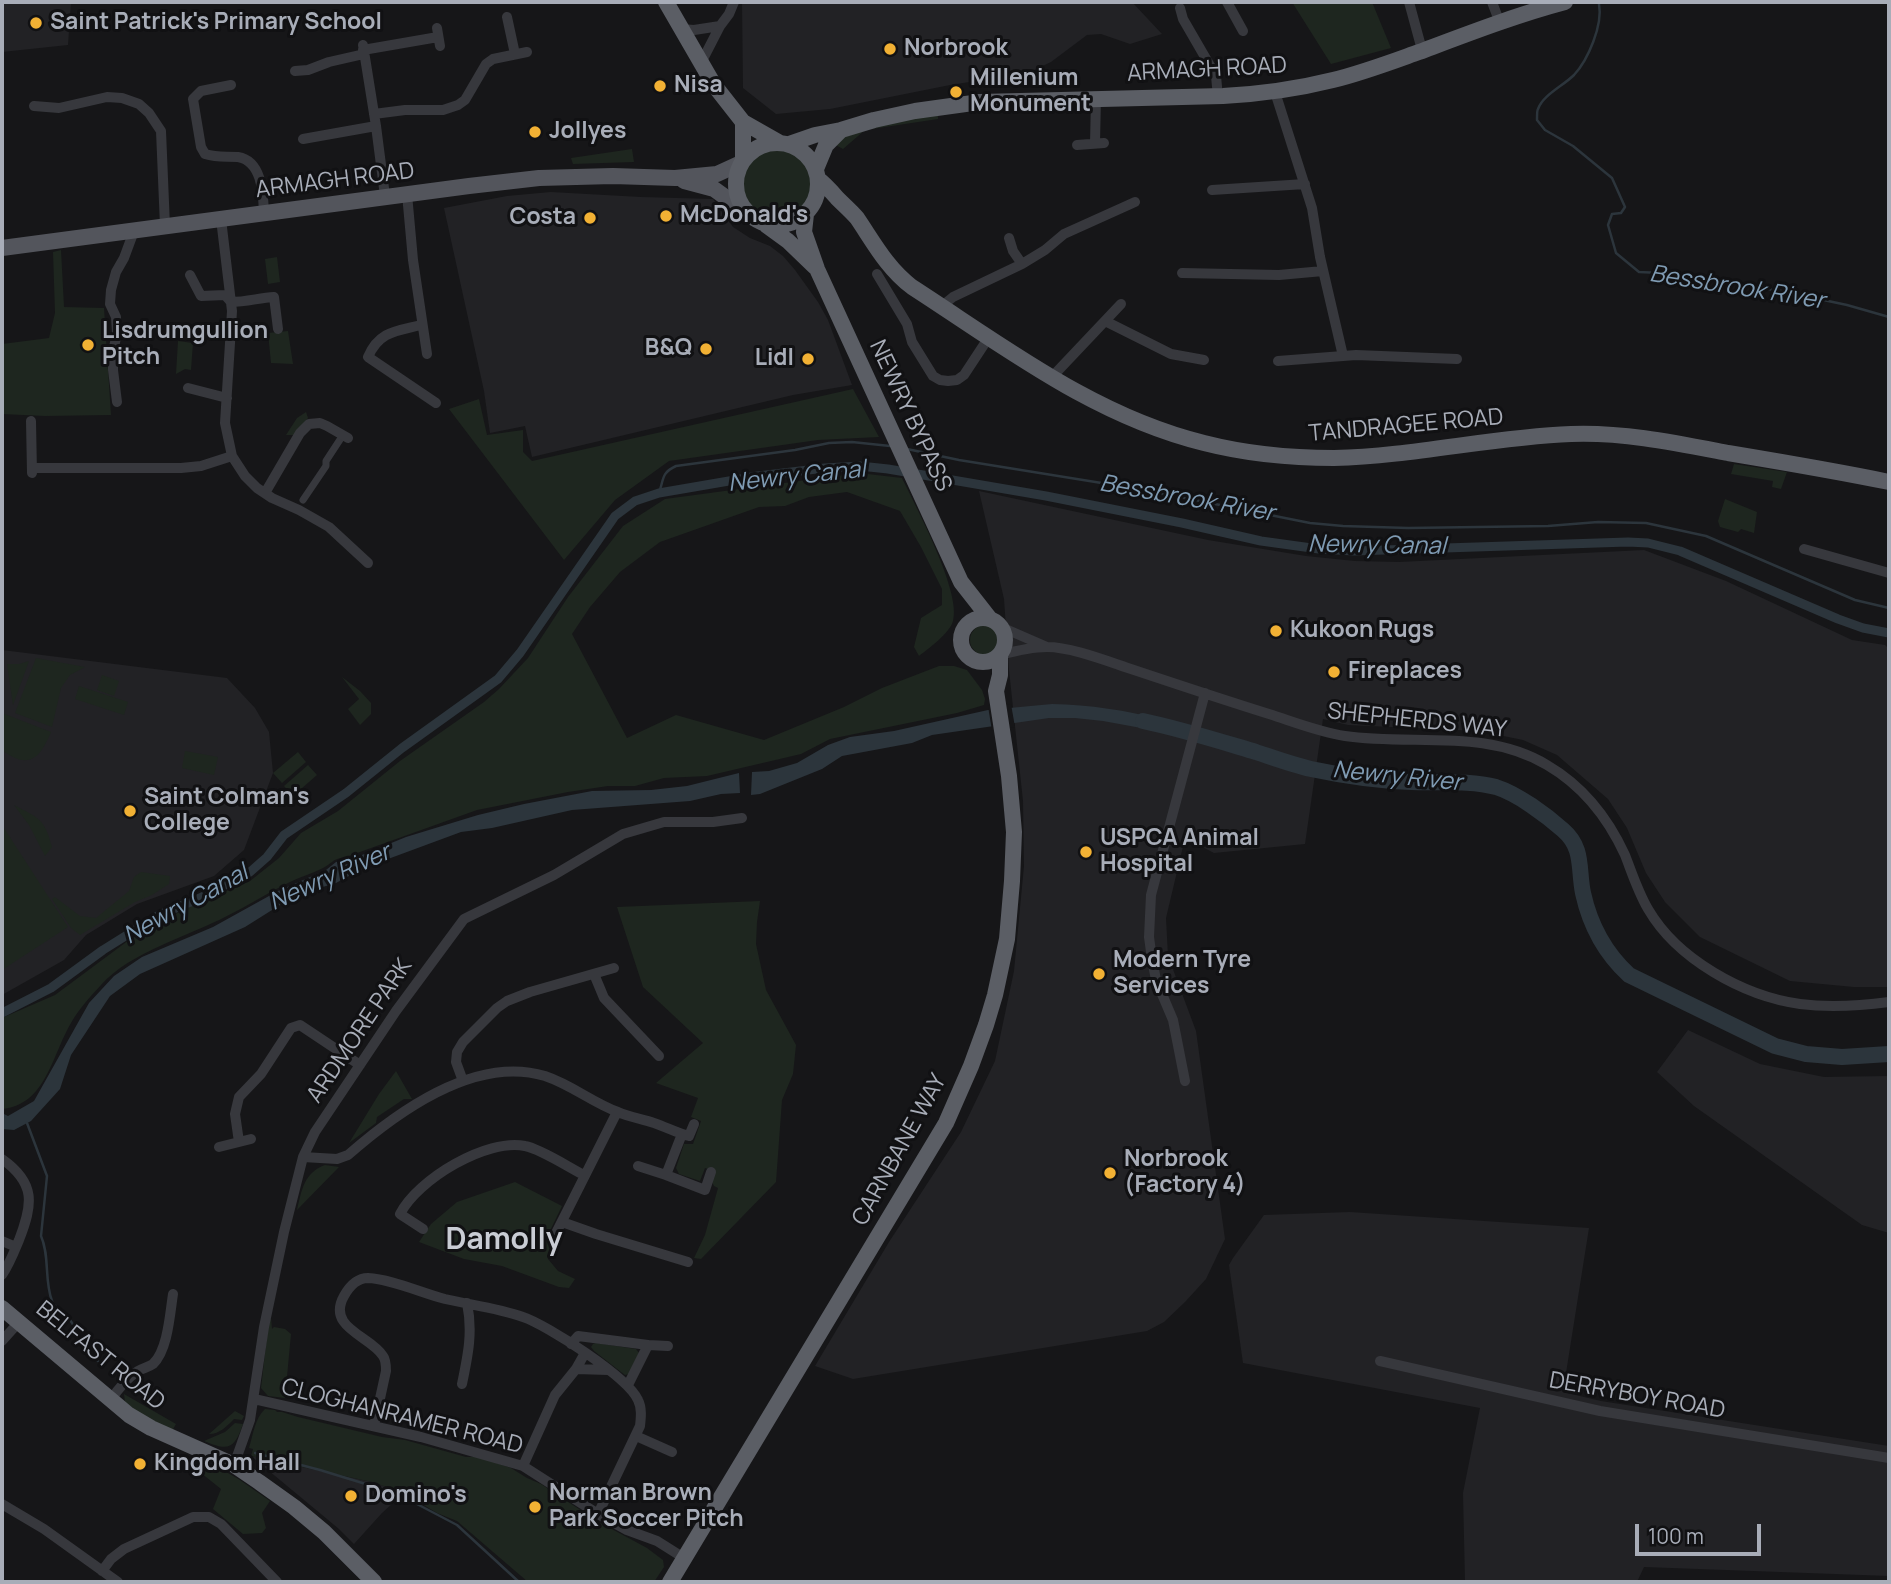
<!DOCTYPE html>
<html>
<head>
<meta charset="utf-8">
<style>
  body { margin:0 }
  #map { position:relative; width:1891px; height:1584px; overflow:hidden; background:#161618; font-family:Manrope,sans-serif }
  canvas { display:block }
  .frame { position:absolute; inset:0; border:4px solid #a8adb8; pointer-events:none }
  .scale { position:absolute; left:1635px; top:1524px; width:126px; height:32px; box-sizing:border-box; border:4px solid #a8adb8; border-top:0; padding-left:9px; font-size:21px; line-height:24px; white-space:nowrap; color:#a8adb8; -webkit-text-stroke:5px #111113; paint-order:stroke }
</style>
</head>
<body>
<div id="map">
<canvas width="1891" height="1584"></canvas>
<div class="frame"></div>
<div class="scale">100 m</div>
</div>
<script>
const c = document.querySelector('canvas').getContext('2d');
c.lineJoin = 'round';
function fillPath(path, color) { c.fillStyle = color; c.fill(path, 'evenodd'); }
function stroke(path, color, width, dash) { c.strokeStyle = color; c.lineWidth = width; c.lineCap = dash ? 'butt' : 'round'; c.setLineDash(dash || []); c.stroke(path); }
function write(font, color, halo, rows, align = 'center') {
  c.font = font + ' Manrope,sans-serif'; c.lineWidth = 6; c.setLineDash([]); c.textBaseline = 'middle'; c.strokeStyle = halo; c.fillStyle = color; for (const [text, x, y, turn = 0] of rows) {
    c.save(); c.translate(x, y); c.rotate((+turn || 0) * Math.PI / 180); c.textAlign = isNaN(turn) ? turn : align; if (halo) c.strokeText(text, 0, 0); c.fillText(text, 0, 0); c.restore();
  }
}
const built = new Path2D(`
  M2 2H71L68 45 2 52Z
  M742 2H1132L1162 34 1130 44 1101 34 1087 35 1051 62 1028 73 950 85 830 109 776 114 743 88Z
  M551 192 641 197 713 199 733 227 750 238 770 246 783 256 795 270 818 302 828 320 852 385 793 395 532 457 525 426 490 433 484 391 444 208 507 196Z
  M979 491 1208 540 1306 556 1355 561 1399 562 1644 550 1726 581 1852 640 1885 645 1889 649V987H1854L1790 981 1700 937 1665 902 1646 873 1627 828 1608 799 1557 755 1523 740 1479 731 1348 725 1323 719 1305 844 1214 853 1185 838 1166 918 1168 956 1196 1031 1225 1239 1206 1279 1185 1302 1164 1322 1147 1331 853 1379 815 1366 889 1242 961 1132 995 1061 1014 971 1024 866 1023 801 1009 670 1004 599Z
  M2 650 227 678 255 708 269 732 273 773 244 850 214 876 137 904 86 935 64 960 2 995Z
  M1688 1030 1760 1064 1824 1077 1889 1076V1233L1862 1225 1694 1106 1657 1072Z
  M1350 1212 1589 1228 1563 1392 1601 1401 1889 1446V1576L1644 1567 1637 1582H1465L1463 1493 1480 1408 1243 1363 1229 1265 1233 1258 1264 1215Z
  M251 1456 372 1482 404 1493 382 1513 354 1544 339 1529Z`);
const green = new Path2D(`
  M1292 2H1372L1391 48 1331 64Z
  M938 115V119L865 130 843 149 834 144C849 124 912 119 938 115Z
  M632 149 634 162 573 164 571 158Z
  M743 184a35 35 0 1 1 70 0a35 35 0 1 1-70 0Z
  M61 250 64 307 104 308 111 415 45 416 2 414V344L49 338 55 313 53 252Z
  M277 257 280 282 268 284 265 259Z
  M288 331 293 364 271 363 268 333Z
  M178 341 193 343 191 370 185 369 176 374Z
  M853 389 879 437 818 440 669 461 615 500 564 560 449 409 479 399 487 435 523 430V452L532 461Z
  M306 412 308 418 294 435H286L297 418Z
  M1734 464 1787 472 1781 489 1772 487 1773 481 1731 474Z
  M859 473 902 478C916 507 962 593 953 621 950 633 928 649 919 656L914 647 921 618 942 605V589L921 547 900 511 847 492 809 497 785 506 759 507 660 542 620 572 590 607 572 634 627 738 676 715 764 740 844 707 882 688 939 666H954L967 670 982 690 985 699 984 705 957 713 830 739 801 754 707 776 664 778 635 786H608L568 792 477 810 346 857C332 859 334 862 323 868 312 874 299 877 288 883 267 893 248 906 227 916 189 936 130 952 101 985 90 997 79 1009 71 1023 52 1055 46 1105 2 1109V1018L55 995 129 940 162 921 189 907 250 881 279 858 301 833 338 811 400 761 484 702 499 689 528 658 568 597 623 526 665 499Z
  M1725 499 1757 512 1754 533 1741 529 1738 532 1720 527 1718 521Z
  M970 640a15 15 0 1 1 30 0a15 15 0 1 1-30 0Z
  M36 658 85 667 70 675 61 688 52 727 15 713Z
  M29 661 13 705 7 664H19Z
  M102 675 119 681 114 696 97 690Z
  M342 677 360 691 371 703V714L360 725 348 709 359 699Z
  M79 686 128 702 124 715 75 699Z
  M2 713 51 732C40 759 28 770 2 750Z
  M185 751 218 757 214 775 182 768Z
  M298 752 306 762 282 783 273 773Z
  M308 765 317 775 293 796 284 786Z
  M14 805C40 819 44 818 52 847L45 856 29 825Z
  M2 825 68 927 2 970Z
  M141 872 170 876 169 884 152 895 135 902 80 935 71 928 52 899 55 897 80 916 96 918 129 891 134 877Z
  M760 901 757 922 756 944 766 990 796 1045 793 1074 782 1100 776 1182 701 1259 694 1258 705 1235 718 1188 714 1186 712 1182 715 1172 705 1168 700 1181 679 1174 676 1168 684 1144H693L701 1121 691 1117 698 1098 656 1083 703 1043 643 987 617 907Z
  M396 1071 412 1099H404L377 1117 376 1123 349 1143 379 1094Z
  M325 1165 339 1167 297 1210C302 1189 304 1173 325 1165Z
  M515 1182 562 1206 548 1235 556 1241 548 1259 558 1271 575 1279 569 1288 559 1287 502 1266 464 1259 419 1242 431 1224 457 1202Z
  M271 1318 272 1329 274 1327 285 1329 291 1334 285 1398 268 1396 261 1388 269 1319Z
  M596 1343 636 1349 639 1353 629 1374 625 1375 621 1372 594 1351 591 1347 593 1344Z
  M124 1394 176 1424 172 1431 141 1415 125 1402Z
  M265 1409 275 1410 277 1412H282L298 1417 382 1437 405 1440 466 1457H480L511 1468 527 1478 541 1484 597 1521 647 1548 663 1560 664 1567 654 1582H528L457 1521 437 1513 404 1493 372 1482 251 1456 253 1449 249 1448C253 1435 255 1418 265 1409Z
  M235 1411 244 1416 242 1420 234 1419C227 1426 220 1434 209 1434Z
  M235 1423 243 1424C234 1450 228 1451 204 1441L225 1432Z
  M197 1455 240 1480 270 1501 262 1513 266 1528 262 1533 243 1534 213 1509 221 1489 191 1465Z`);
const water = new Path2D(`
  M1052 704C1090 705 1126 710 1163 720V732L1103 721 1075 718H1049L932 735 912 743 842 756 822 769 760 794 751 795 752 772 769 771 797 763 828 745 850 737 894 731 988 710Z
  M739 773 740 793 721 794 690 801 572 810 492 828 461 832 388 859 360 870 336 883 316 889 280 905 245 927 140 974 110 996 71 1055 60 1089 31 1121 14 1130 2 1129V1113L8 1116 34 1101 89 1003 114 976 142 957 213 927 278 891 326 870 336 862 357 857 406 837 478 815 524 804 592 791 651 790 687 786Z`);
const pier = new Path2D(`
  M1011 704 1015 727 992 731 988 706Z`);
const stream = new Path2D(`
  M1599 4C1603 25 1588 60 1574 75 1563 86 1543 95 1538 109 1537 110 1537 119 1537 120L1545 130 1573 146 1612 178 1625 207 1621 213 1612 214 1608 225 1616 253 1639 272 1683 274 1714 281 1781 291 1847 305 1889 317
  M907 449 959 460 1145 490 1310 523 1343 526 1408 528 1548 526 1598 522 1646 523 1706 536 1855 600 1889 608
  M659 493C664 479 661 473 676 466L795 450 829 443 852 442 890 446
  M27 1123 47 1176 41 1236C50 1256 44 1280 52 1301 55 1309 65 1313 70 1320 80 1334 85 1349 98 1361
  M255 1453 320 1470 395 1493 415 1503 457 1525 519 1582`);
const canal = new Path2D(`
  M2 1013 51 988 103 950 159 915 200 898 250 872 267 857 284 835 346 793 402 748 498 679 520 653 615 516 635 501 659 493 758 476 825 468 860 466 888 469 1046 496 1182 523 1261 541 1319 549 1354 551 1628 542 1648 543 1680 551 1838 619 1863 628 1889 633`);
const river = new Path2D(`
  M1143 721C1181 729 1219 741 1256 752 1274 758 1293 765 1311 769 1344 776 1378 781 1411 782 1439 783 1470 780 1496 787 1518 794 1546 815 1563 830 1584 848 1578 869 1583 893 1590 925 1605 953 1629 975L1775 1046 1806 1054 1842 1057 1889 1054`);
const pedestrian = new Path2D(`
  M303 500 326 466V461L343 435`);
const minor = new Path2D(`
  M1227 2 1243 31
  M1409 2 1422 50
  M1492 2 1500 23
  M1180 8 1183 19 1216 76 1218 97
  M507 17 515 54
  M437 28 440 46
  M681 29 694 30 720 26
  M363 45 376 126 385 196
  M363 50 438 37
  M701 63 720 26 729 14 734 2
  M295 71 308 70 329 62 364 54
  M231 85 201 91 193 99 201 147 205 154C218 158 226 156 238 157 262 161 263 193 264 212
  M1275 92 1312 208 1320 257 1343 356
  M34 106 59 108 107 97 122 98 139 104 149 113 161 131 165 226
  M374 114 405 110H443L458 105 465 100 486 64 493 59 527 52
  M303 139 376 126
  M1095 143 1096 98
  M1077 145 1104 143
  M1212 190 1305 184
  M407 194 413 260 427 354
  M221 219 232 311 225 423 232 456 245 476 257 488 272 498 299 510 329 527 368 563
  M1009 238 1013 251 1022 264
  M1182 273 1279 275 1323 271
  M877 274 907 324 912 342 933 376 940 380 948 381 957 380 964 375 989 337
  M190 275 201 296 225 295 231 302C246 302 259 298 274 297L278 329
  M942 306 953 297 1022 264 1045 250 1064 234 1135 202
  M1105 321 1171 354 1204 360
  M421 325C397 331 379 331 368 357L436 403
  M1278 361 1356 355 1457 359
  M1051 378 1121 304
  M188 388 227 398
  M117 402 113 370V352L117 333 116 317 110 304 111 290 116 272 124 258 134 231
  M31 421 32 473
  M32 468H181L201 466 232 456
  M265 493 300 433 309 424 320 423 327 426 348 438
  M1804 549 1889 573
  M1001 627 1047 647
  M1000 655C1015 651 1031 647 1047 647 1072 647 1109 662 1134 670 1179 685 1224 700 1269 714 1294 722 1319 732 1345 736 1413 746 1485 728 1547 765 1583 786 1608 818 1625 855 1632 873 1638 892 1648 909 1677 959 1743 996 1800 1004 1830 1008 1859 1006 1889 1002
  M594 974 604 998 659 1056
  M463 1081 456 1062 457 1052 463 1042 497 1008 507 1001 530 992 614 968
  M1185 1081 1173 1020 1156 980 1152 959 1149 937 1151 895 1205 693
  M682 1134 666 1175 705 1190 711 1172
  M239 1142 251 1139
  M219 1147 239 1142 235 1114 239 1097 261 1074 291 1028 300 1025 360 1065
  M303 1157 337 1159 348 1155C398 1111 476 1055 545 1076 572 1085 593 1103 618 1112 629 1117 642 1119 654 1123 666 1127 677 1133 689 1136L694 1124
  M2 1159C36 1183 33 1204 19 1240 14 1252 9 1265 2 1275
  M638 1166 666 1175
  M562 1222 596 1234 688 1262
  M423 1229 400 1214C418 1179 487 1138 525 1146 541 1149 568 1167 584 1175
  M554 1237 617 1112
  M2 1241 16 1247
  M2 1341 19 1322
  M571 1344 578 1336 648 1345 628 1385
  M648 1345 668 1346
  M1380 1361 1600 1411 1889 1458
  M576 1369 608 1370
  M462 1384C468 1355 473 1332 467 1303
  M254 1399 421 1437 523 1466 598 1514 627 1530 657 1541 684 1558
  M111 1400C118 1389 127 1378 138 1371 143 1368 149 1367 153 1364 168 1350 170 1313 173 1294
  M374 1426 386 1371C386 1366 386 1360 383 1356 371 1336 326 1328 344 1296 349 1287 357 1278 368 1278 391 1279 422 1293 445 1299 471 1305 498 1308 523 1317 547 1325 628 1377 638 1400 642 1408 641 1417 640 1426L598 1514
  M636 1436 672 1452
  M234 1465 250 1420 264 1327 284 1232 303 1157 315 1132 396 1011 464 919 554 875 623 834 664 822H713L742 818
  M523 1466 555 1395 576 1369 585 1353
  M2 1504 44 1529 118 1582
  M102 1571 111 1559 124 1549 193 1517H209L221 1524 277 1582`);
const primary = new Path2D(`
  M684 181 714 189 746 212
  M2 248 469 186 539 178 613 176 675 178 717 174 741 163`);
const trunk = new Path2D(`
  M666 2 714 85 743 122 780 143
  M743 122V160
  M736 184a41 41 0 1 1 82 0a41 41 0 1 1-82 0Z
  M789 144 815 135 841 130 874 120 915 111 980 102 1223 96C1260 94 1297 89 1333 80 1362 73 1391 62 1419 52 1467 34 1516 15 1565 2
  M816 169 826 145 841 130
  M818 179C826 185 831 191 837 198 844 205 851 211 857 218 874 243 887 268 912 287 1005 347 1094 416 1204 443 1247 454 1290 458 1334 458 1414 456 1492 437 1571 434 1624 432 1676 443 1728 453 1782 462 1836 471 1889 482
  M806 214 804 232 817 269 961 582 990 619
  M766 225 788 241 815 267
  M961 640a22 22 0 1 1 44 0a22 22 0 1 1-44 0Z
  M2 1308 129 1415 151 1428 234 1465 259 1482 294 1507 324 1532 374 1582
  M670 1582 946 1123 971 1066 986 1025 995 995 1007 939 1012 881 1014 832 1009 776 996 691 1000 675V655`);
const markers = [
  [36,23,7,"#f2b134"],
  [890,49,7,"#f2b134"],
  [660,86,7,"#f2b134"],
  [956,92,7,"#f2b134"],
  [535,132,7,"#f2b134"],
  [666,216,7,"#f2b134"],
  [590,218,7,"#f2b134"],
  [88,345,7,"#f2b134"],
  [706,349,7,"#f2b134"],
  [808,359,7,"#f2b134"],
  [1276,631,7,"#f2b134"],
  [1334,672,7,"#f2b134"],
  [130,811,7,"#f2b134"],
  [1086,852,7,"#f2b134"],
  [1099,974,7,"#f2b134"],
  [1110,1173,7,"#f2b134"],
  [140,1464,7,"#f2b134"],
  [351,1496,7,"#f2b134"],
  [535,1507,7,"#f2b134"]
];
const poiNames = [
  ["Saint Patrick's Primary School",50,23],
  ["Norbrook",904,49],
  ["Millenium",970,79],
  ["Monument",970,105],
  ["Nisa",674,86],
  ["Jollyes",549,132],
  ["McDonald's",680,216],
  ["Costa",576,218,"right"],
  ["Lisdrumgullion",102,332],
  ["Pitch",102,358],
  ["B&Q",692,349,"right"],
  ["Lidl",794,359,"right"],
  ["Kukoon Rugs",1290,631],
  ["Fireplaces",1348,672],
  ["Saint Colman's",144,798],
  ["College",144,824],
  ["USPCA Animal",1100,839],
  ["Hospital",1100,865],
  ["Modern Tyre",1113,961],
  ["Services",1113,987],
  ["Norbrook",1124,1160],
  ["(Factory 4)",1124,1186],
  ["Kingdom Hall",154,1464],
  ["Norman Brown",549,1494],
  ["Park Soccer Pitch",549,1520],
  ["Domino's",365,1496]
];
const streetNames = [
  ["ARMAGH ROAD",1207,70,-3],
  ["ARMAGH ROAD",335,181,-7],
  ["NEWRY BYPASS",910,416,65],
  ["TANDRAGEE ROAD",1406,426,-5],
  ["SHEPHERDS WAY",1417,721,6],
  ["ARDMORE PARK",360,1031,-56],
  ["CARNBANE WAY",900,1150,-61],
  ["BELFAST ROAD",100,1356,39],
  ["DERRYBOY ROAD",1637,1396,10],
  ["CLOGHANRAMER ROAD",402,1417,14]
];
const waterNames = [
  ["Bessbrook River",1737,288,9],
  ["Newry Canal",797,477,-6],
  ["Bessbrook River",1187,499,10],
  ["Newry Canal",1377,546,1],
  ["Newry River",1397,777,6],
  ["Newry River",330,878,-24],
  ["Newry Canal",186,905,-29]
];
const districtNames = [
  ["Damolly",504,1241]
];
fillPath(built, '#222225');
fillPath(green, '#1e261f');
fillPath(water, '#2c353c');
fillPath(pier, '#161618');
stroke(stream, '#2c353c', 2.5);
stroke(canal, '#2c353c', 9);
stroke(river, '#2c353c', 16);
stroke(pedestrian, '#37383d', 7);
stroke(minor, '#37383d', 10);
stroke(primary, '#53555c', 16);
stroke(trunk, '#5b5e65', 16);
for (const [x, y, r, color] of markers) { const dot = new Path2D(); dot.arc(x, y, r, 0, 2 * Math.PI); c.fillStyle = color; c.fill(dot); stroke(dot, '#111113', 2.5); }
write('bold 23px', '#a8adb8', '#111113', poiNames, 'left');
write('23px', '#a8adb8', '#111113', streetNames);
write('italic 24px', '#7f9bb3', '#111113', waterNames);
write('bold 30px', '#c9ccd4', '#111113', districtNames);
</script>
</body>
</html>
